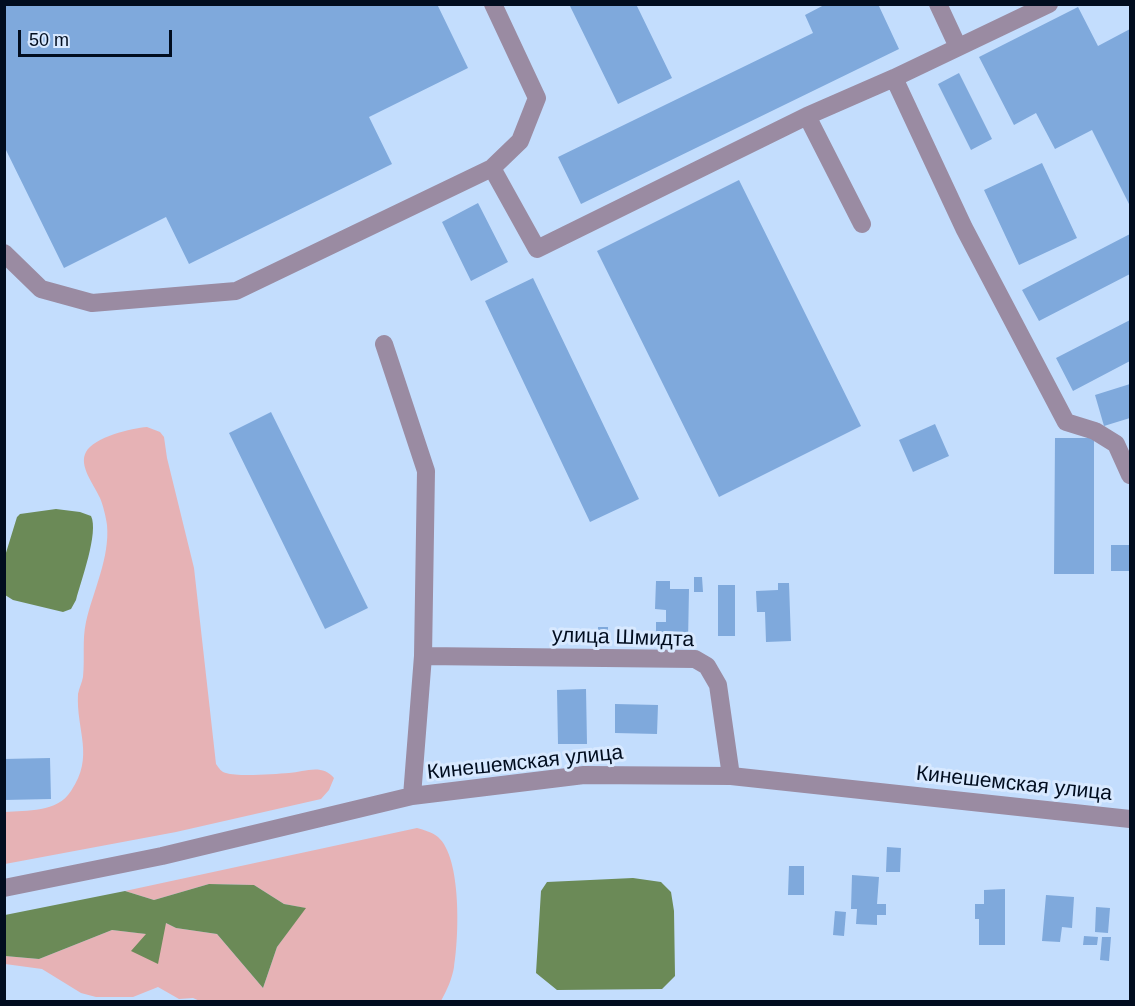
<!DOCTYPE html>
<html>
<head>
<meta charset="utf-8">
<style>
  body { margin:0 }
  #map { position:relative; width:1135px; height:1006px; overflow:hidden; background:#c3ddfd; font-family:Arial,sans-serif }
  canvas { display:block }
  .frame { position:absolute; inset:0; border:6px solid #010d1f; pointer-events:none }
  .scale { position:absolute; left:18px; top:30px; width:154px; height:27px; box-sizing:border-box; border:3px solid #010d1f; border-top:0; padding-left:8px; font-size:18px; line-height:21px; white-space:nowrap; color:#010d1f; -webkit-text-stroke:4px #d8e9ff; paint-order:stroke }
</style>
</head>
<body>
<div id="map">
<canvas width="1135" height="1006"></canvas>
<div class="frame"></div>
<div class="scale">50 m</div>
</div>
<script>
const c = document.querySelector('canvas').getContext('2d');
c.lineJoin = 'round';
function fillPath(path, color) { c.fillStyle = color; c.fill(path, 'evenodd'); }
function stroke(path, color, width, dash) { c.strokeStyle = color; c.lineWidth = width; c.lineCap = dash ? 'butt' : 'round'; c.setLineDash(dash || []); c.stroke(path); }
function write(font, color, halo, rows, align = 'center') {
  c.font = font + ' Arial,sans-serif'; c.lineWidth = 6; c.setLineDash([]); c.textBaseline = 'middle'; c.strokeStyle = halo; c.fillStyle = color; for (const [text, x, y, turn = 0] of rows) {
    c.save(); c.translate(x, y); c.rotate((+turn || 0) * Math.PI / 180); c.textAlign = isNaN(turn) ? turn : align; if (halo) c.strokeText(text, 0, 0); c.fillText(text, 0, 0); c.restore();
  }
}
const green = new Path2D(`
  M147 427 160 432 164 437 167 458 194 568 216 764C219 768 221 772 226 773 238 777 275 774 289 773 304 772 322 763 334 778L329 790 321 799 176 832 5 864V812C27 810 57 813 71 791 95 756 76 731 78 694 79 688 82 683 83 677 85 658 82 640 86 622 93 591 110 558 107 525 106 517 103 505 100 498 95 486 78 466 86 452 94 437 132 428 147 427Z
  M417 828C424 830 432 832 438 837 462 858 459 938 454 967 452 979 447 990 441 1001L202 1002 193 998 179 999 158 987 133 997H96L81 993 42 969 5 964V956L39 959 112 930 147 934 166 923 176 928 217 934 263 988 277 947 305 908 284 904 254 885 209 884 154 900 125 891Z`);
const water = new Path2D(`
  M56 509 80 512 91 516C99 532 81 581 76 600L71 609 63 612 13 600 5 595V556L17 517 20 514Z
  M633 878 661 882 671 892 674 911 675 976 662 989 557 990 536 973 541 891 547 882Z
  M209 884 254 885 284 904 306 908 277 947 263 988 217 934 176 928 166 923 158 964 131 951 146 934 112 930 39 959 5 956V915L125 891 154 900Z`);
const building = new Path2D(`
  M4 4H437L468 68 369 117 392 164 189 264 166 217 64 268 4 146Z
  M569 4H636L672 78 618 104Z
  M826 4H878L899 49 581 204 558 157 813 33 805 15Z
  M1078 7 1098 46 1130 29V206L1092 130 1055 149 1036 113 1014 125 979 57Z
  M959 73 992 139 971 150 938 84Z
  M1042 163 1077 238 1019 265 984 190Z
  M739 180 861 426 719 497 597 251Z
  M478 203 508 262 471 281 442 222Z
  M1130 234V274L1039 321 1022 290Z
  M533 278 639 499 590 522 485 301Z
  M1130 320V361L1073 391 1056 358Z
  M1130 384V418L1104 426 1095 395Z
  M271 412 368 608 325 629 229 433Z
  M935 424 949 456 913 472 899 440Z
  M1055 438H1094V574H1054Z
  M1111 545H1130V571H1111Z
  M694 577H702L703 592H694Z
  M656 581H670V589H689L688 642 656 641V622H666V610L655 609Z
  M778 583H789L791 641 766 642 765 612H757L756 591 778 590Z
  M718 585H735V636H718Z
  M598 627H608V645H598Z
  M586 689 587 744H558L557 690Z
  M615 704 658 705 657 734 615 733Z
  M50 758 51 799 4 800V759Z
  M887 847 901 848 900 872H886Z
  M789 866H804V895H788Z
  M852 875 879 877 877 904H886V915H877V925L856 924 857 909H851Z
  M1005 889V945H979V919H975V904H984V890Z
  M1046 895 1074 897 1072 928 1062 927 1060 942 1042 941Z
  M1096 907 1110 908 1108 933 1095 932Z
  M835 911 846 912 844 936 833 935Z
  M1084 936 1098 937 1097 945H1083Z
  M1102 937H1111L1109 961 1100 960Z`);
const minor = new Path2D(`
  M938 4 958 47
  M894 78 964 228 1066 422 1095 431 1116 444 1130 475
  M807 116 862 224
  M492 168 520 141 537 98 493 4
  M4 253 41 289 92 303 236 291 492 168 537 249 807 116 894 78 1049 4
  M384 344 426 471 423 656 412 796
  M423 656 695 659 707 666 718 685 731 776
  M4 888 162 856 412 796 584 775 731 776 1130 819`);
const streetNames = [
  ["улица Шмидта",623,638,2],
  ["Кинешемская улица",525,763,-6],
  ["Кинешемская улица",1014,784,6]
];
fillPath(green, '#e6b2b5');
fillPath(water, '#6b8a57');
fillPath(building, '#7fa9dc');
stroke(minor, '#9a8ba2', 18);
write('21px', '#010d1f', '#d8e9ff', streetNames);
</script>
</body>
</html>
